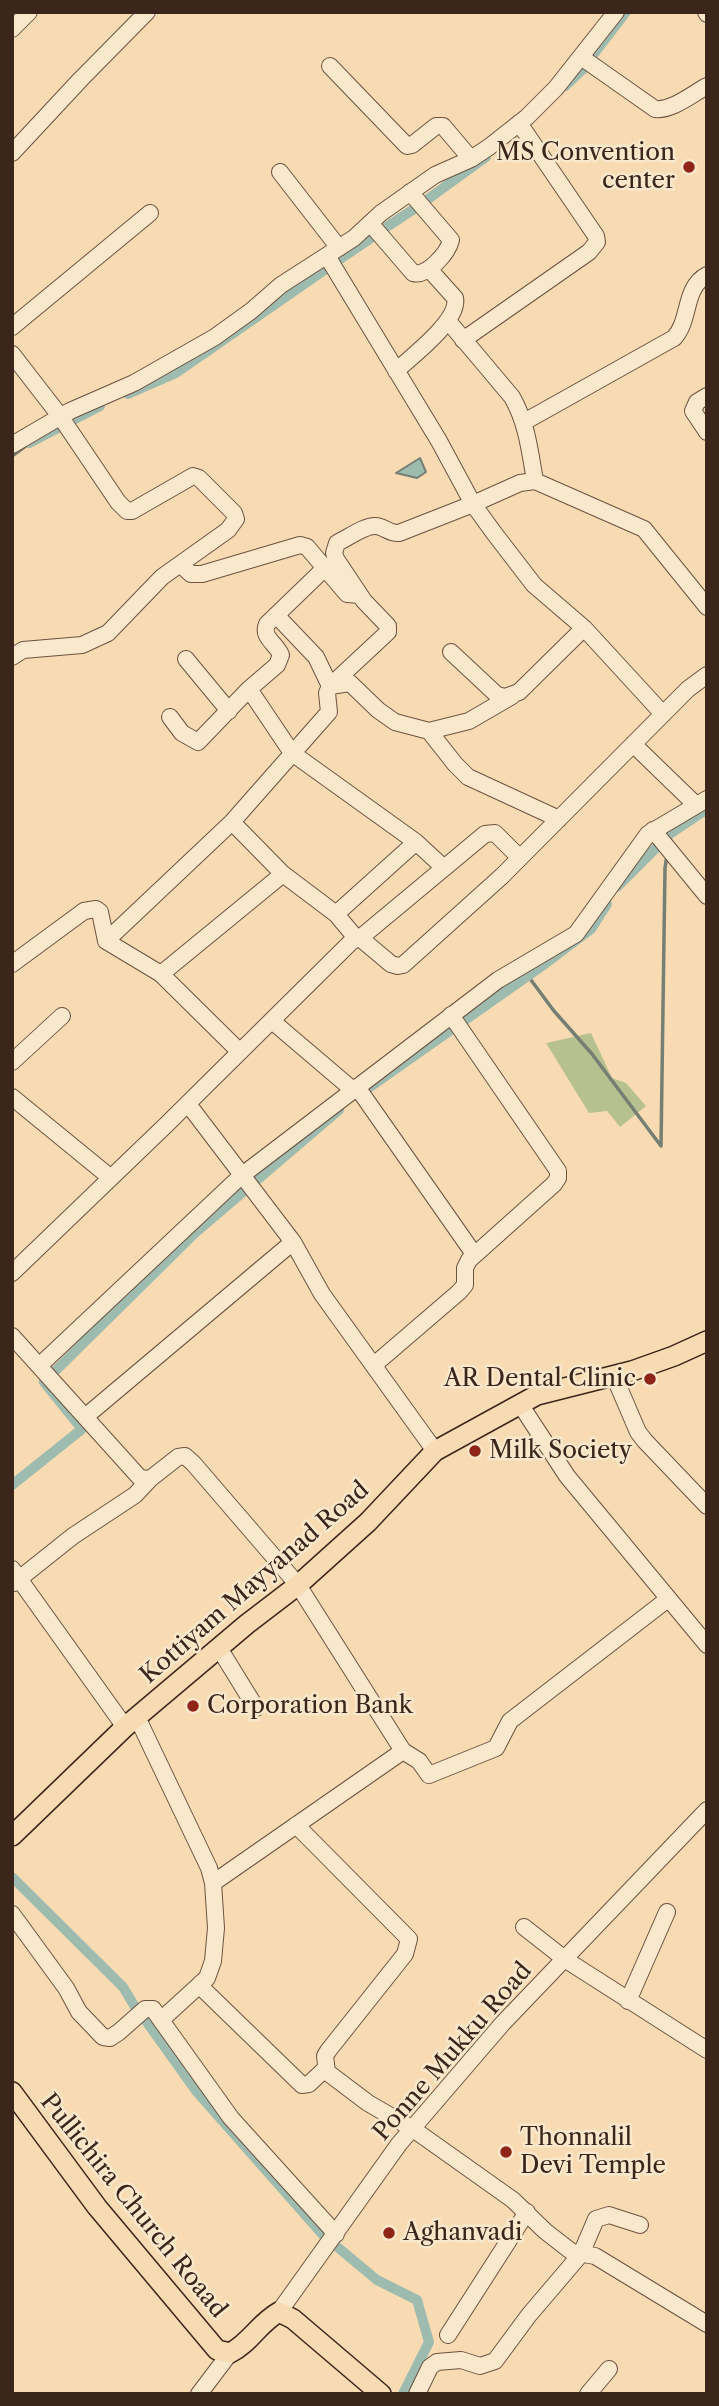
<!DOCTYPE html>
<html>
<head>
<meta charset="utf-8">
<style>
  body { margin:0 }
  #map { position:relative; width:719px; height:2406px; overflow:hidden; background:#f8dbb2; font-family:"Libre Caslon Text",serif }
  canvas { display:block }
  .frame { position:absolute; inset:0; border:14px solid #3c251b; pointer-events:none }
</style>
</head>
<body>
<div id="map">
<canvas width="719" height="2406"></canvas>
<div class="frame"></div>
</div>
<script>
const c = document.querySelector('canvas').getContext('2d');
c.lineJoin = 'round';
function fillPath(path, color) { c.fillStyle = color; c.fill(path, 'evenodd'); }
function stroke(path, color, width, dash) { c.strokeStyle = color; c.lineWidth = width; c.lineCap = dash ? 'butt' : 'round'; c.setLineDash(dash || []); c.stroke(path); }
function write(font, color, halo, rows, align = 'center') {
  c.font = font + ' "Libre Caslon Text",serif'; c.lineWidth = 5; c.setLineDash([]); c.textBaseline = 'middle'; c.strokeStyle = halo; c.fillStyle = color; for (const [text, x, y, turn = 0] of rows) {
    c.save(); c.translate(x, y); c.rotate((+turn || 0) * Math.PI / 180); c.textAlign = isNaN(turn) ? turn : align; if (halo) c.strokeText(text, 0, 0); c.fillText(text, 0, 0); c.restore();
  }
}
const green = new Path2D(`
  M591 1033 612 1078 626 1083 646 1106 620 1127 607 1111 589 1113 546 1043Z`);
const water = new Path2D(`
  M420 458 426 472 417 478 396 473Z`);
const stream = new Path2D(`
  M12 456 27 445
  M528 976 554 1011 592 1054 661 1146 665 868 667 855`);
const canal = new Path2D(`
  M593 55 626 12
  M565 86 583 69
  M428 199 486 157
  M385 228 414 209
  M340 259 371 238
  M128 394 176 373 326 269
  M73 420 100 406
  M29 443 58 428
  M617 887 671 833 707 809
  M363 1092 542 966 591 929 607 904
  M12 1485 82 1429 44 1382 195 1233 339 1110
  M12 1877 123 1987 135 2007
  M144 2018 197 2092 323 2235 377 2280 417 2300 429 2342 403 2394`);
const minor = new Path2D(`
  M706 12 707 14
  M12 29 29 12
  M581 57 655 109C672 111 692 94 707 86
  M330 66 407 146 412 145 436 126H443L471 159
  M12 153 80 80 147 12
  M280 172 339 248
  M370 223 413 273C427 277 448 253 451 240L410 192
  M327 256 439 441 473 504 494 533 534 585 584 628 663 714
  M448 321 512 397C527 423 530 452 535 481
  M12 327 150 213
  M463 340 589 252 597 242 596 236 519 123
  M12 354 60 416 118 502 127 511H132L193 476 199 478 234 513 236 519 228 530 162 577 108 633 82 645 23 650 12 657
  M396 371C412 356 460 320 455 298L429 269
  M707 396 697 402 693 411 707 432
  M524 422 674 338C691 320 683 288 707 275
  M12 445 70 411 134 383 215 337 251 311 281 285 354 238 381 213 435 175 471 159 489 147 527 117 556 88 616 12
  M181 565 191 574H202L300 545 307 547 347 594 360 595
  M276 615 316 657 330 686 350 683 378 710 395 722 429 731 455 764 468 777 559 819
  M451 652 497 695 505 697 519 692 584 628
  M186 659 229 711
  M249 689 292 753 416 842 443 867
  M170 717 182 733 198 742 249 689 277 665 281 655C276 643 261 637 267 624L325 568
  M429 731 469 721 512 696
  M633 744 696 805
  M232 822 283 874 336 914 356 938
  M653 830 707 896
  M336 914 416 842
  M360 938 485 834 495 833 520 858
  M106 941 232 822 329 712 327 693 330 686 388 632V626L364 601 336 559 334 553 337 543C348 538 365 525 376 526 385 527 390 534 399 533L473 504 520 483 535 481 644 529 707 607
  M12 964 84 911 96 909 100 912 106 941 161 974 240 1052
  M161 974 283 874
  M272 1021 353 1090
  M12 1062 62 1016
  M357 1087 474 1254
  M12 1097 111 1178
  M188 1104 293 1242 322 1294 435 1451
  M12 1273 167 1124 352 941 360 938 391 964 398 966 403 965 502 876 688 689 707 675
  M12 1336 39 1366
  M374 1365 459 1292 465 1285V1268L469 1260 554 1184 558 1178V1171L451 1015
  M614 1376 638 1432 645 1441 707 1506
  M520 1404 567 1476 707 1645
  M85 1417 293 1242
  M12 1569 125 1727
  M14 1583 73 1536 135 1495 150 1479
  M219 1648 256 1708
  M137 1717 209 1868 213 1883 216 1928 213 1961 207 1978 161 2020
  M403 1751 298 1585 193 1463 185 1456 178 1457 150 1479 140 1478 39 1366 241 1176 498 980 576 934 648 834 707 799
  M296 1825 409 1939 405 1954 328 2051 325 2056 327 2072 368 2103 413 2129 513 2200 545 2231 572 2252 595 2256 707 2324
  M213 1883 403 1751 419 1761 429 1775 496 1748 510 1721 668 1599
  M12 1914 66 1988 79 2012 103 2037 110 2038 119 2032 145 2009H153L231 2118 336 2234
  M524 1927 566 1960 707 2050
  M201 1983 205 1991 302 2085 309 2084 326 2068
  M628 2001 667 1912
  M279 2312 399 2144 503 2023 707 1810
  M448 2335 527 2212
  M199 2394 230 2353
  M417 2394 430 2367 437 2362 461 2360 480 2366 495 2361 529 2315 581 2254 596 2219 609 2215 640 2225
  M588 2394 609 2369`);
const major = new Path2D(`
  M12 1836 125 1727 247 1624 298 1585 368 1522 435 1451 537 1395 632 1371 674 1356 707 1341
  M12 2092 97 2207 217 2350 230 2353C250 2343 259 2323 279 2312L293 2319 381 2394`);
const markers = [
  [689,167,7,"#8f2418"],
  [650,1379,7,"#8f2418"],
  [475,1451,7,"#8f2418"],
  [193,1706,7,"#8f2418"],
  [506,2152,7,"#8f2418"],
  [389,2233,7,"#8f2418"]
];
const poiNames = [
  ["MS Convention",675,153,"right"],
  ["center",675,181,"right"],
  ["AR Dental Clinic",636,1379,"right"],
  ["Milk Society",489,1451],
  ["Corporation Bank",207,1706],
  ["Thonnalil",520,2138],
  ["Devi Temple",520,2166],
  ["Aghanvadi",403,2233]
];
const streetNames = [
  ["Kottiyam Mayyanad Road",255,1583,-41],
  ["Ponne Mukku Road",453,2052,-49],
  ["Pullichira Church Roaad",133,2206,51]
];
fillPath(green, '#b7c190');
fillPath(water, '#9dbbaf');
stroke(water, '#767f74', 2);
stroke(stream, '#767f74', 3.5);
stroke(canal, '#9dbbaf', 10);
stroke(minor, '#6b5241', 18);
stroke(major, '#3c251b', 22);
stroke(minor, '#fae8cd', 16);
stroke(major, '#f8dbb2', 19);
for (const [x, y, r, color] of markers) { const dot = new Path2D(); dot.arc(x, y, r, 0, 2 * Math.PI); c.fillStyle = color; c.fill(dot); stroke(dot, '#fae8cd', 2.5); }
write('24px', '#3c251b', '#fae8cd', poiNames, 'left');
write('24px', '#3c251b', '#fae8cd', streetNames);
</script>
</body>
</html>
